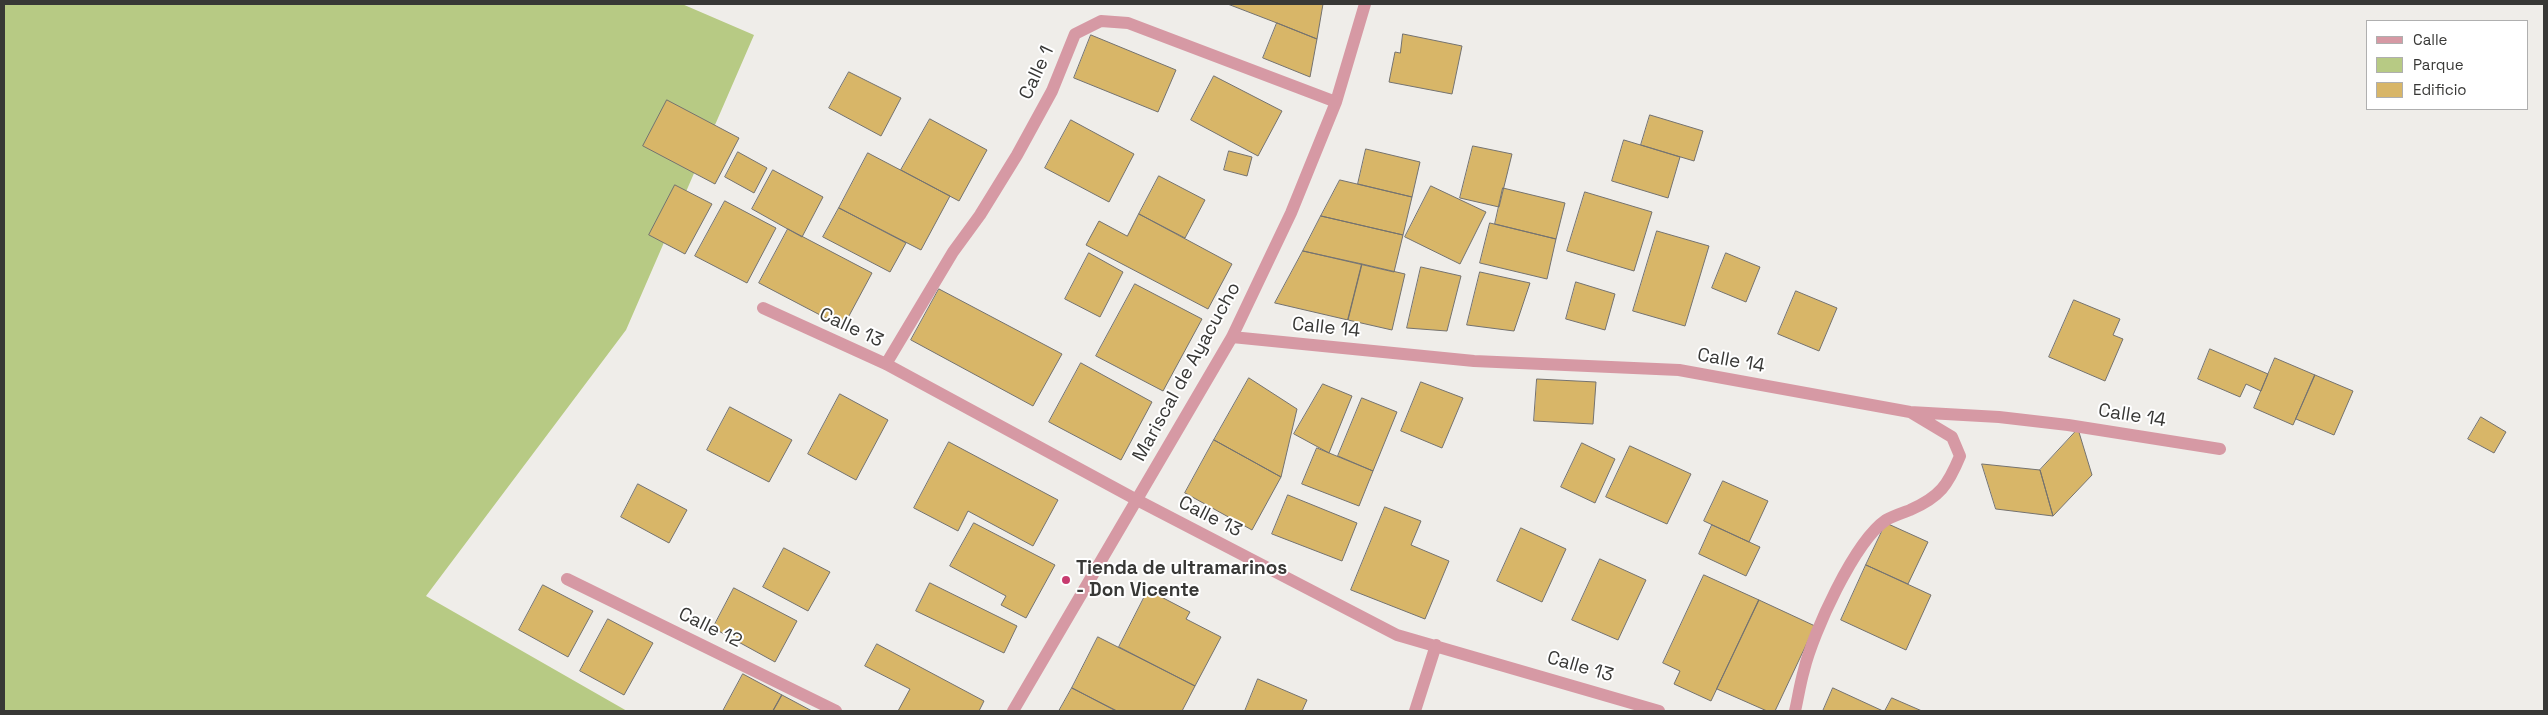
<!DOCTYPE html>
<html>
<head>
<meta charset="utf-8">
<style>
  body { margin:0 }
  #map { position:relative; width:2548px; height:715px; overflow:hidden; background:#efede9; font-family:"Space Grotesk",sans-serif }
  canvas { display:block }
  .frame { position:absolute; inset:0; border:5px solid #383836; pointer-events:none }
  .legend { position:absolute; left:2366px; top:20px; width:162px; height:90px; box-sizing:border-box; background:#fff; border:1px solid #afafaf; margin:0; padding:6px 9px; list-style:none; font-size:15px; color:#383836 }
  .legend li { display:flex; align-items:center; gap:10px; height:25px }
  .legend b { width:25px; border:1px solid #afafaf }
</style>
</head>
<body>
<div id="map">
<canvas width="2548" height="715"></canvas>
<div class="frame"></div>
<ul class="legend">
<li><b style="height:6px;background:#d699a4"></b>Calle</li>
<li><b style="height:14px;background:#b7ca84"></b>Parque</li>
<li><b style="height:14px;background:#d8b668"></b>Edificio</li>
</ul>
</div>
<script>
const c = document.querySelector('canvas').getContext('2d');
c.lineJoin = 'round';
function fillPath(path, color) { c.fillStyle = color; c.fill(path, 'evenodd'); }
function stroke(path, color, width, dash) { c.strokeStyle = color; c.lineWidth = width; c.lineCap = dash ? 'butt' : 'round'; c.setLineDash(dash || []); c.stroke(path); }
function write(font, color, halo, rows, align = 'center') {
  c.font = font + ' "Space Grotesk",sans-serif'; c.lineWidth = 4; c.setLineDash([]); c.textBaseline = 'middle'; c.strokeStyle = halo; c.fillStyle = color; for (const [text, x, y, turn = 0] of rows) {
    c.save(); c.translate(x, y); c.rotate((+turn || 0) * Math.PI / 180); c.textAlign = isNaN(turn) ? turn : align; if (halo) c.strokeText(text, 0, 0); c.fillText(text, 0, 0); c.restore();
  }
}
const green = new Path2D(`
  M4 4H682L754 35 626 330 426 596 627 711H4Z`);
const building = new Path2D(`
  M1228 4H1323L1317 39 1277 23Z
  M1277 23 1317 39 1310 77 1263 58Z
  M1403 34 1462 46 1452 94 1389 82 1395 52 1400 53Z
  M1091 35 1176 70 1158 112 1074 78Z
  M849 72 901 98 881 136 829 108Z
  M1214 76 1282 111 1258 156 1191 120Z
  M667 100 739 138 715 184 643 146Z
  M1650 115 1703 131 1694 161 1641 145Z
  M930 119 987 150 959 201 901 170Z
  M1071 120 1134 154 1109 202 1045 168Z
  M1624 140 1680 157 1668 198 1612 181Z
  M1473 146 1512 154 1499 207 1460 198Z
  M1366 149 1420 162 1412 197 1358 184Z
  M1229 151 1252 157 1247 176 1224 170Z
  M738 152 767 168 754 193 725 177Z
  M868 153 950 196 921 250 839 208Z
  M773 170 823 197 802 237 752 209Z
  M1159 176 1205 200 1185 238 1139 214Z
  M1340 180 1412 197 1403 235 1321 216Z
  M675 185 712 204 685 254 649 235Z
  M1431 186 1486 212 1460 264 1405 237Z
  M1503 188 1565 203 1556 239 1495 224Z
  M1585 192 1652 212 1634 271 1567 251Z
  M725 201 776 228 747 283 695 256Z
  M839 208 906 243 890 272 823 237Z
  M1139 214 1232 264 1208 309 1086 245 1099 221 1127 236Z
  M1321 216 1403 235 1394 272 1303 251Z
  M1490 223 1556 239 1547 279 1480 263Z
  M788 229 872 273 843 327 759 283Z
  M1657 231 1709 246 1685 326 1633 311Z
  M1303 251 1362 264 1348 320 1275 303Z
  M1089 253 1123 272 1100 317 1065 299Z
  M1726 253 1760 267 1746 302 1712 288Z
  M1362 264 1405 274 1392 330 1348 320Z
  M1421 267 1461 276 1447 331 1407 328Z
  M1480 272 1530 283 1514 331 1467 325Z
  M1576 282 1615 294 1605 330 1566 319Z
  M1135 284 1202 319 1163 391 1096 356Z
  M939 289 1062 354 1033 406 911 340Z
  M1796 291 1837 308 1819 351 1778 334Z
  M2074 300 2120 319 2113 335 2123 339 2105 381 2049 357Z
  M2210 349 2268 374 2261 391 2246 384 2240 397 2198 379Z
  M2275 358 2315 375 2293 425 2254 408Z
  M1081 363 1152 402 1121 460 1049 422Z
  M2315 375 2353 391 2334 435 2296 419Z
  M1249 378 1297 409 1281 477 1214 440Z
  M1537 379 1596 382 1593 424 1534 421Z
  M1421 382 1463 398 1442 448 1401 431Z
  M1323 384 1352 396 1329 453 1294 434Z
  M840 394 888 420 856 480 808 454Z
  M1362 398 1397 412 1373 471 1338 456Z
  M730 407 792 440 769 482 707 450Z
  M2481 417 2506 432 2494 453 2468 439Z
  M2078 429 2092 475 2053 516 2040 470Z
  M1214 440 1281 477 1252 530 1185 493Z
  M949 442 1058 500 1033 546 968 511 958 531 914 508Z
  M1582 443 1615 459 1595 503 1561 487Z
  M1630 446 1691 474 1667 524 1606 497Z
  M1317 448 1373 471 1359 506 1302 484Z
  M1982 464 2040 470 2053 516 1996 509Z
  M1723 481 1768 501 1749 542 1704 521Z
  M638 484 687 510 669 543 621 517Z
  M1288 495 1357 523 1342 561 1272 534Z
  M1385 507 1421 521 1411 545 1449 561 1425 619 1351 590Z
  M974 523 1055 565 1026 618 1001 605 1006 596 950 566Z
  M1886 523 1928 542 1908 584 1866 565Z
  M1712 525 1760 547 1746 576 1699 554Z
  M1521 528 1566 549 1542 602 1497 581Z
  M784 548 830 572 808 611 763 587Z
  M1600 559 1646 580 1618 640 1572 620Z
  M1866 565 1931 595 1906 650 1841 620Z
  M1704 575 1759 600 1711 701 1674 684 1680 671 1663 663Z
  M930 583 1017 626 1004 653 916 611Z
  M543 585 593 611 568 657 519 630Z
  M734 588 797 621 775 662 713 628Z
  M1148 590 1190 612 1186 619 1221 637 1195 686 1119 647Z
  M1759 600 1815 626 1775 711H1767L1717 689Z
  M608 619 653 643 624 695 580 671Z
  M1098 637 1195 686 1182 711H1117L1072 688Z
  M877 644 984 701 979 711H898L910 689 865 666Z
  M743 674 782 695 773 711H723Z
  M1258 679 1307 700 1302 711H1245Z
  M1072 688 1116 711H1059Z
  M1833 688 1883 711H1823Z
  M782 695 812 711H773Z
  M1892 698 1922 711H1885Z`);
const street = new Path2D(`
  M763 308 886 364 1137 500 1397 635 1659 711
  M1232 337 1474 361 1679 370 1910 412 1999 417 2068 425 2220 449
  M886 364 953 252 980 215 1017 155 1052 91 1075 34 1101 21 1128 23 1336 102
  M567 579 836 711
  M1013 711 1232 337 1291 213 1336 102 1365 4
  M1415 711 1436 645
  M1795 711C1798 698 1800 684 1804 670 1813 633 1854 542 1886 520 1893 516 1902 513 1910 510 1940 497 1948 485 1960 456L1952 437 1912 413`);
const markers = [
  [1066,580,5,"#c73b6f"]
];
const streetNames = [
  ["Calle 1",1037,73,-65],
  ["Calle 13",851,328,25],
  ["Calle 14",1326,328,6],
  ["Calle 14",1731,361,10],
  ["Mariscal de Ayacucho",1187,372,-61],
  ["Calle 14",2132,416,9],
  ["Calle 13",1210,517,27],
  ["Calle 12",710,628,26],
  ["Calle 13",1580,667,16]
];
const poiNames = [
  ["Tienda de ultramarinos",1076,569],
  ["- Don Vicente",1076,591]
];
fillPath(green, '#b7ca84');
fillPath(building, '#d8b668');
stroke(building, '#74726f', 1);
stroke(street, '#d699a4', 12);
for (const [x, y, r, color] of markers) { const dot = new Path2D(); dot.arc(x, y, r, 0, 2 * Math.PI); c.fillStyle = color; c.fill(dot); stroke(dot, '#fff', 2); }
write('19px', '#383836', '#fff', streetNames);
write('bold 19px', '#383836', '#fff', poiNames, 'left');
</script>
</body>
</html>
